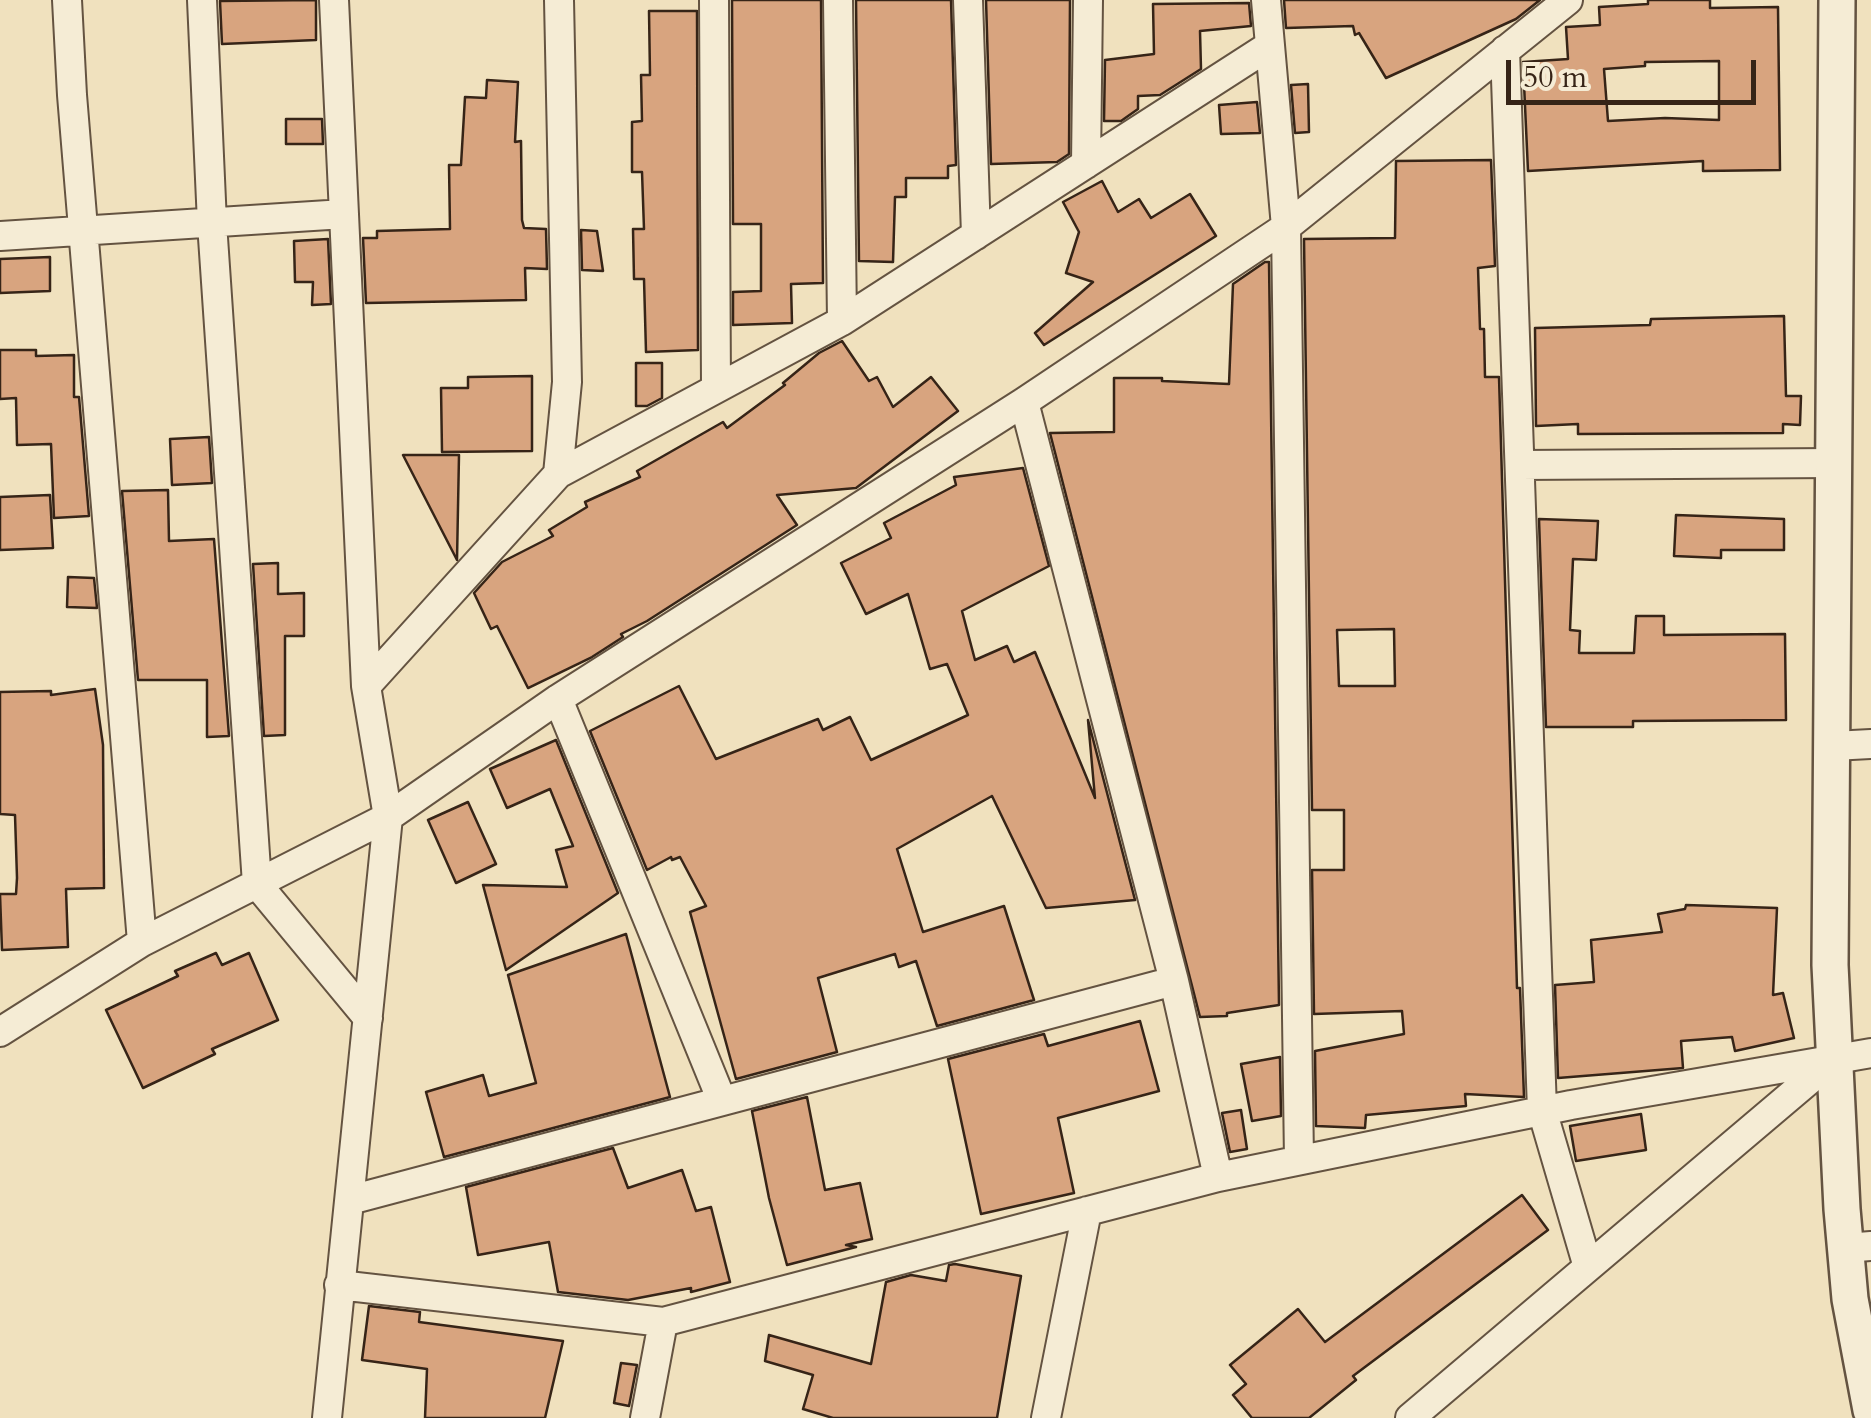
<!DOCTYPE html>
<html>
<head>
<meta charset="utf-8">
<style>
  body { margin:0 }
  #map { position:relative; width:1871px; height:1418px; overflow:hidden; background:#f0e1be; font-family:Cardo,serif }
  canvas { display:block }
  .scale { position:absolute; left:1506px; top:60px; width:250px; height:45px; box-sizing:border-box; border:5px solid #362417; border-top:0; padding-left:12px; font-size:30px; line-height:35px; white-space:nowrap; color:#362417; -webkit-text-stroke:8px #f5ecd5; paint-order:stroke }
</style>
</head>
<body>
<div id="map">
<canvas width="1871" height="1418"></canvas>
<div class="scale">50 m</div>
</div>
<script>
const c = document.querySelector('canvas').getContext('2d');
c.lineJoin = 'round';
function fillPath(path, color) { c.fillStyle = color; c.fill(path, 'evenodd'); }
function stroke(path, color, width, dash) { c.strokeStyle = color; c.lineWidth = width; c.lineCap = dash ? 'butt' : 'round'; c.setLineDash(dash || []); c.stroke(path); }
const building = new Path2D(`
  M316 0V40L222 44 220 1Z
  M732 0H821L823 283 791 284 792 323 733 325V292L761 291V224H733Z
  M856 0H951L956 165 948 166V178H906V197H895L893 262 859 261Z
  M986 0H1070L1069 154 1057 162 991 164Z
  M1284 0H1540L1516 19 1386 78 1359 33 1355 35 1353 26 1286 28Z
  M1648 0H1710V8L1778 7 1780 170 1703 171V161L1528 171 1523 62 1568 59 1566 27 1600 25 1599 7 1648 4ZM1719 61V120L1665 118 1608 121 1604 69 1645 66V62Z
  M1249 3 1251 26 1200 31 1201 69 1160 95 1138 96V109L1121 121H1104L1105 60 1154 54 1153 4Z
  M649 11H697L698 350 646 352 644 279H634L633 229H644L642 172H632V122L642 121 641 75H650Z
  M487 80 518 82 515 142 521 141 522 220 524 228 546 229 547 269 525 268 526 300 366 303 363 238H377V231L450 229 449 165H461L465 97 486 98Z
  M1308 84 1309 132 1295 133 1291 85Z
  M1257 102 1260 133 1221 134 1219 105Z
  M286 119H322L323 144H286Z
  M1491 160 1495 266 1478 268 1480 329H1484L1485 377H1499L1517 988H1520L1524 1097 1465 1094 1466 1106 1366 1115 1365 1128 1316 1126 1315 1051 1404 1034 1402 1011 1314 1014 1312 870H1344V810H1312L1304 239 1395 238 1396 161ZM1394 629 1395 686H1339L1337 630Z
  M1102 181 1118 212 1139 199 1151 218 1190 194 1216 236 1044 345 1035 333 1093 282 1066 273 1079 232 1063 202Z
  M581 230 597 231 603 271 582 270Z
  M328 239 331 304 312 305 313 282H295L294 241Z
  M50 257V291L0 293V259Z
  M1265 262H1269L1279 1005 1227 1013V1016L1200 1017 1050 433 1114 432V378H1162V381L1229 384 1233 284Z
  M1784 316 1786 396H1801L1800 425 1783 424V433L1578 434V424L1536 426 1535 328 1650 325 1651 319Z
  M842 341 869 381 877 377 893 407 931 377 958 411 856 488 777 495 797 525 647 621 621 634 623 637 592 657 528 688 497 626 491 629 474 593 502 562 553 536 549 530 587 507 585 502 640 477 637 471 723 422 727 428 785 385 783 383 819 353Z
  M0 350H36V356L74 355V397H79L89 516 54 518 51 444 17 445 16 398 0 399Z
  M636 363H662V398L647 406H636Z
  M532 376V451L442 452 441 388H468V377Z
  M209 437 212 483 172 485 170 439Z
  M403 455H459L457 560Z
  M1023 468 1049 566 962 611 975 660 1007 646 1014 662 1035 652 1095 798 1088 720 1135 900 1046 908 992 796 897 849 923 932 1004 906 1034 1000 937 1026 916 961 899 967 895 954 818 978 837 1052 736 1079 690 912 706 906 680 857 672 860 671 857 647 870 590 731 679 686 716 759 818 719 823 730 850 717 871 760 968 715 947 664 930 669 908 594 866 614 841 563 891 538 884 523 956 485 954 477Z
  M168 490 169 541 214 539 229 736 207 737V680H138L122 491Z
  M50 495 53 548 0 550V497Z
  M1676 515 1784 519V550H1721V558L1674 556Z
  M1539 519 1598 521 1596 560 1573 559 1570 630 1580 631 1579 653H1634L1636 616H1664V635L1785 634 1786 720 1633 721V727H1546Z
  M278 563V594L304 593V636H285V735L264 736 253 564Z
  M68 577 94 578 97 608 67 607Z
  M95 689 103 745 104 888 66 889 68 947 2 950 0 894H16L17 878 15 815 0 814V692L51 691V695Z
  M556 740 618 893 506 970 483 885 567 887 556 850 573 846 550 789 507 808 490 769Z
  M468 802 496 864 456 883 428 820Z
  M1686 905 1777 908 1773 995 1783 993 1794 1038 1735 1051 1732 1037 1681 1041 1683 1068 1558 1078 1555 985 1594 982 1591 940 1662 932 1658 914 1685 909Z
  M626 934 670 1097 444 1157 426 1092 483 1075 489 1096 536 1083 508 975Z
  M216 953 222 965 249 953 278 1020 212 1049 215 1054 143 1088 106 1010 178 976 175 971Z
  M1140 1021 1159 1091 1058 1118 1074 1193 981 1214 948 1059 1044 1034 1048 1046Z
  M1280 1057 1281 1116 1252 1121 1241 1064Z
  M807 1097 825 1190 860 1183 872 1239 846 1245 856 1247 787 1265 769 1198 752 1111Z
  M1241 1110 1247 1149 1230 1152 1222 1113Z
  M1641 1114 1646 1150 1576 1161 1570 1126Z
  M613 1148 628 1188 682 1170 696 1211 711 1207 730 1282 691 1292V1288L628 1300 558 1292 549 1242 478 1255 466 1187Z
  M1522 1195 1548 1230 1353 1376 1356 1380 1309 1418H1252L1233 1395 1246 1384 1230 1365 1298 1309 1325 1342Z
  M955 1264 1021 1276 997 1418H833L803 1409 813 1375 765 1361 769 1335 871 1364 886 1282 911 1275 946 1281 949 1265Z
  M369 1306 420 1312 419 1322 563 1341 545 1418H425L427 1369 362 1360Z
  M621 1363 637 1365 629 1406 614 1403Z`);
const minor = new Path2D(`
  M67 0 72 95 142 942
  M202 0 212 223 257 884 368 1018
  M714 0 716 387
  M838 0 842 321
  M968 0 976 235
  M1266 0 1286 227 1299 1160
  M1505 50 1542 1110 1588 1267
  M1086 164 1088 0
  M0 236 344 214
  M1024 402 1174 981 1218 1177
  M1520 465 1835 463
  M558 474 567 382 559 0
  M366 686 558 474 842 321 1269 46
  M558 699 722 1101
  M1833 746 1871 744
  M0 1032 142 942 388 817 558 699 1024 402 1286 227 1568 0
  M350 1200 1174 981
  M1846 1248 1871 1246
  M339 1285 663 1322 1218 1177 1571 1105 1871 1053
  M327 1418 388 817 366 686 334 0
  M645 1418 663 1322
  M1046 1418 1087 1211
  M1410 1418 1835 1058`);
const tertiary = new Path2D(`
  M1837 0 1830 965 1842 1209 1850 1299 1871 1410`);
fillPath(building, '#d8a47f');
stroke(building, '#362417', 2.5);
stroke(minor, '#645341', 32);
stroke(tertiary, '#645341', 40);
stroke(minor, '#f5ecd5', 28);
stroke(tertiary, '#f5ecd5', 35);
</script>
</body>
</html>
